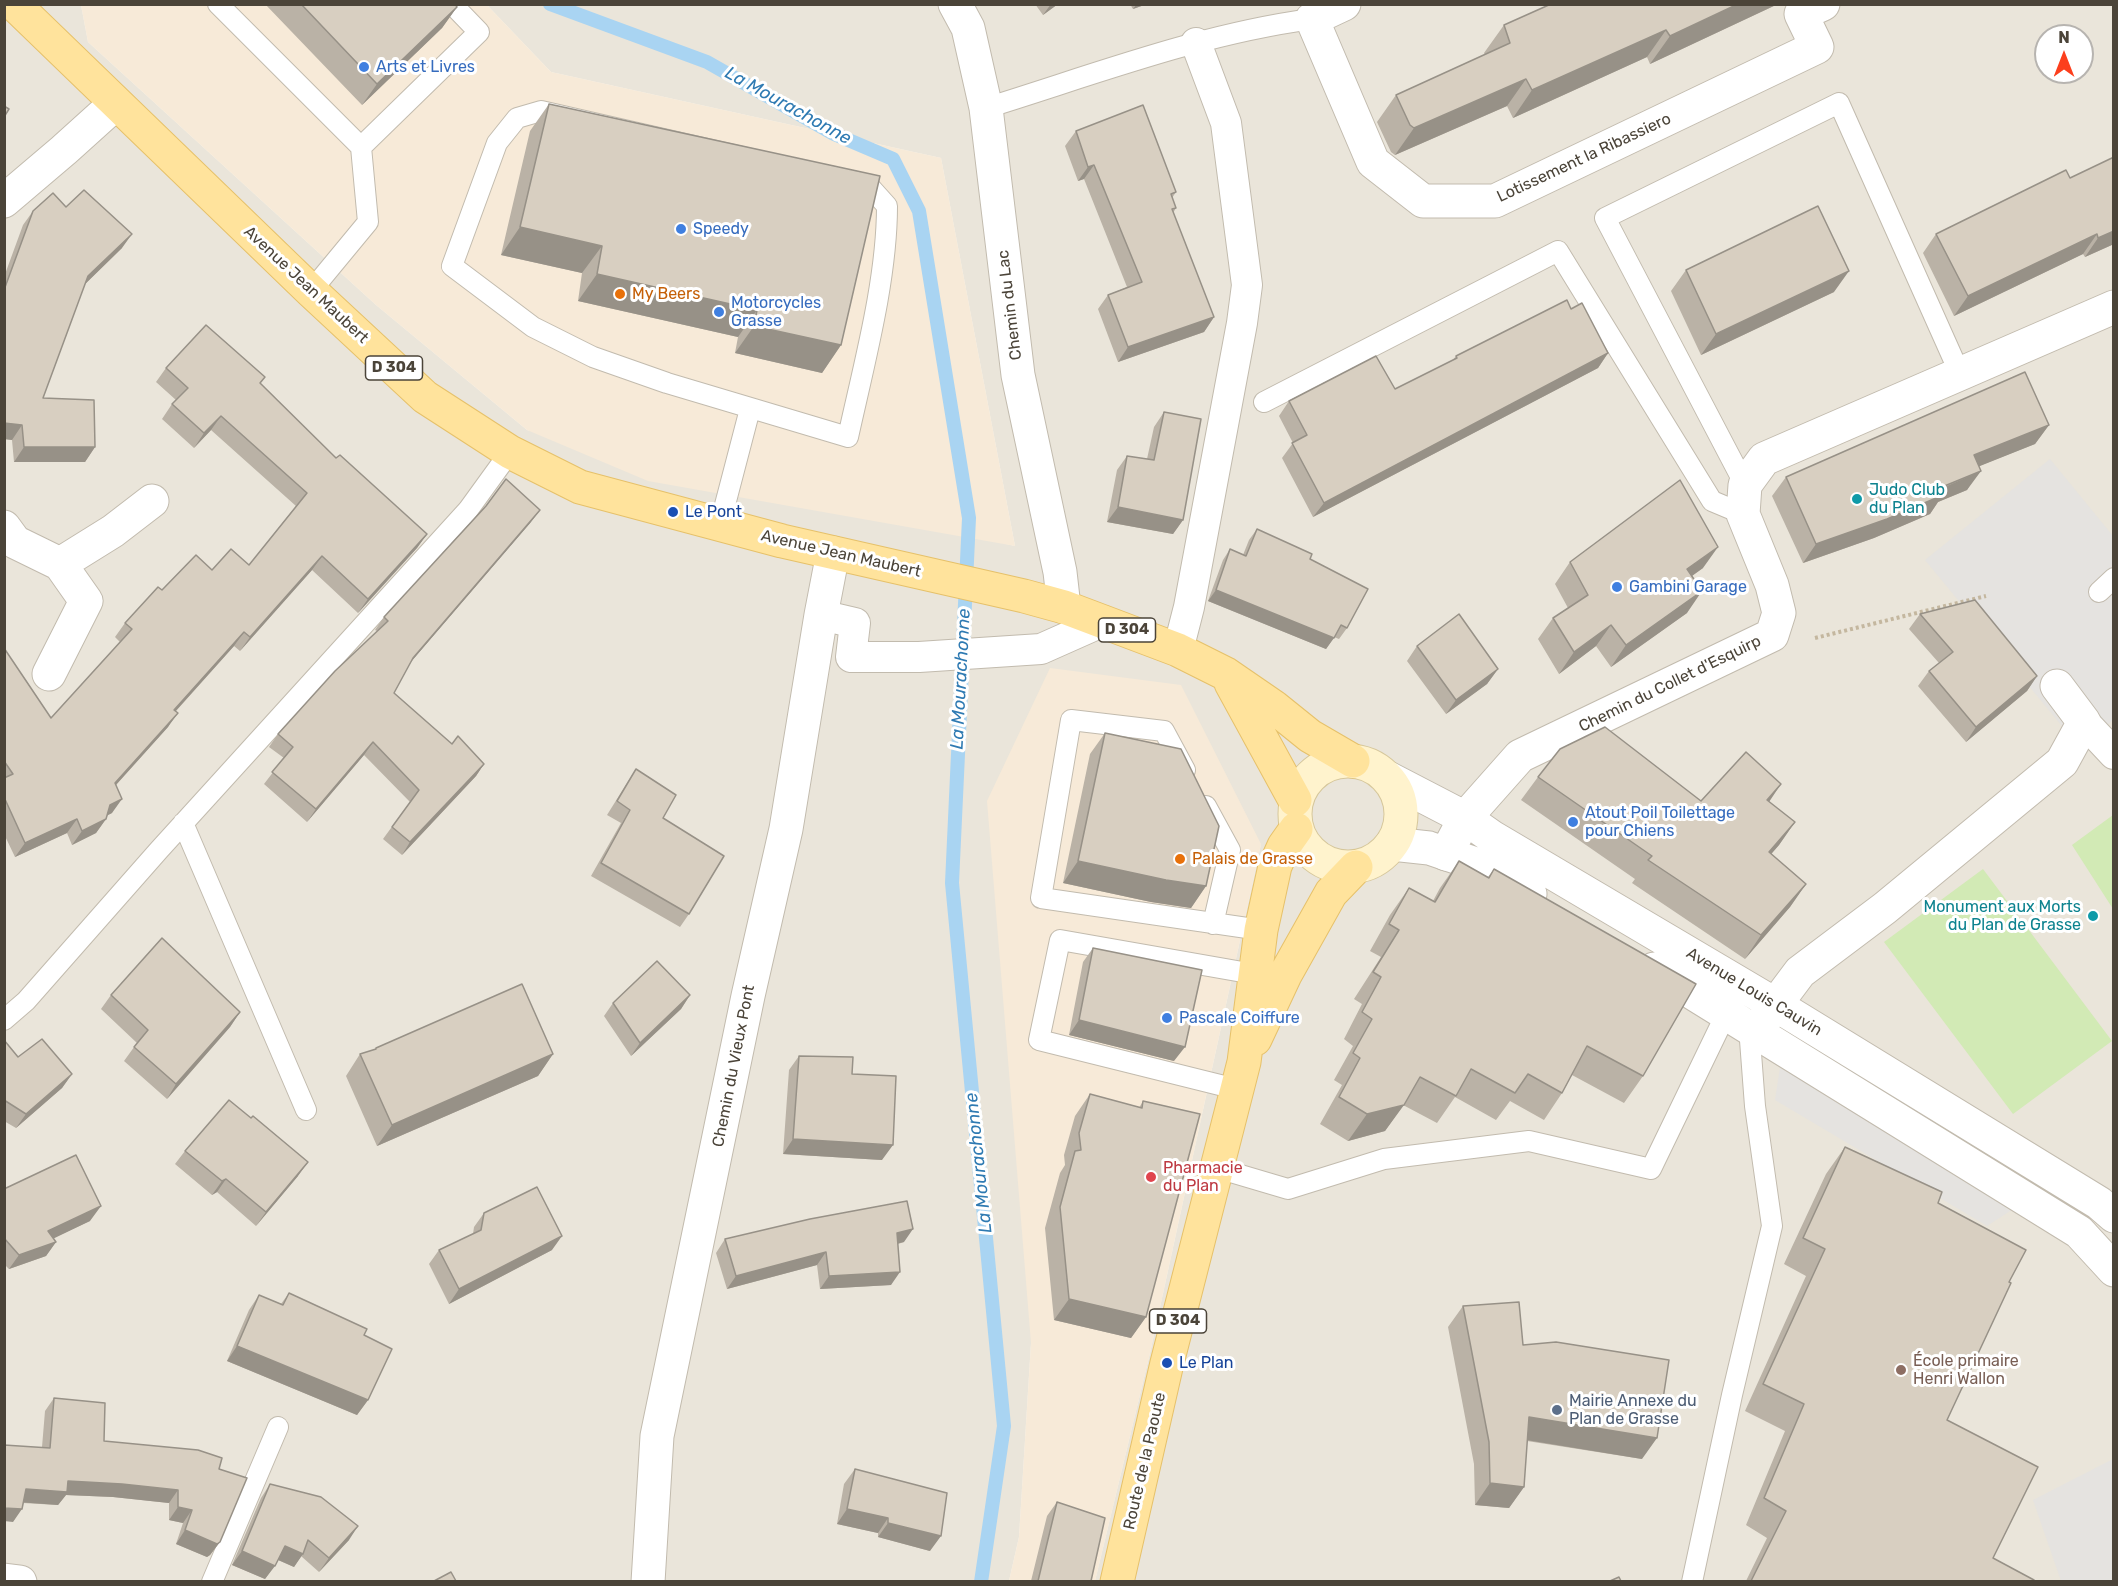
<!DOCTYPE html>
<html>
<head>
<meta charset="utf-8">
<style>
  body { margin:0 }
  #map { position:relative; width:2118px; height:1586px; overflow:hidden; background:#f6f3ec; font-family:Rubik,sans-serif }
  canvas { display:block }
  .frame { position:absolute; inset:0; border:6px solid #4b4439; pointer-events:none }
  .north { position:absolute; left:2034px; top:24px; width:60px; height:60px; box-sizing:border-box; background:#fff; border:2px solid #b7b4b0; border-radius:50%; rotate:0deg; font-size:16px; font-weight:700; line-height:24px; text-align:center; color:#4b4439 }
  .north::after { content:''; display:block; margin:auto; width:21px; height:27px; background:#fc3f1d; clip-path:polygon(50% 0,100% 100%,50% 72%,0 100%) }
</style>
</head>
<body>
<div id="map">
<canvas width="2118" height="1586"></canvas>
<div class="frame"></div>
<div class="north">N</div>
</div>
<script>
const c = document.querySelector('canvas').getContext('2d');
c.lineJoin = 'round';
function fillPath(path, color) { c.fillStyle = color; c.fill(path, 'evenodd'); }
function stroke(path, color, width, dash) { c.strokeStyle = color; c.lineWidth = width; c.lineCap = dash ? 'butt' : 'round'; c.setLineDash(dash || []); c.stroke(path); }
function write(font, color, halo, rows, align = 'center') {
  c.font = font + ' Rubik,sans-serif'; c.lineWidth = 6; c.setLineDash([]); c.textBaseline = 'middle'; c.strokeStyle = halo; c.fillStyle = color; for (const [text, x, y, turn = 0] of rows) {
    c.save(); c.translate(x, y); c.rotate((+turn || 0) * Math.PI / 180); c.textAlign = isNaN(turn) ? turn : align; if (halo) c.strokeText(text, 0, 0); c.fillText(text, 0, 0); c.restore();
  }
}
const residential = new Path2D(`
  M5 5H81L88 42 376 305 527 430 1015 546 941 158 551 72 487 5H2113V1581H1095L1150 1353 1261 844 1031 1343 1019 1537 1009 1581 5 1582ZM2046 36H2082V72H2046Z`);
const commercial = new Path2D(`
  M81 5H487L551 72 941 158 1015 546 648 481 527 430 376 305 88 42Z
  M1050 668 1181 685 1261 844 1150 1353 1095 1581H1009L1019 1537 1031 1343 987 801Z`);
const green = new Path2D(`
  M2113 815V909L2072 845Z
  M1983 869 2112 1041 2013 1114 1884 942Z`);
const parking = new Path2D(`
  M2050 459 2113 536V720L2080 748 1925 560Z
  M1784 1041 2038 1193 1987 1226 1775 1100Z
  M2113 1459V1581H2061L2033 1500Z`);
const stream = new Path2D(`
  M550 4 707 62 832 133 893 159 919 211 969 518 952 883 1004 1426 981 1582`);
const path = new Path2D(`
  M1815 638 1986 596`);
const service = new Path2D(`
  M218 4 361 147 368 222 311 291
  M986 108C1093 75 1200 34 1312 19
  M541 111 869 186 887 206C887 280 864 364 848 437L667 383 593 357 533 327 452 266 497 143 517 118Z
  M361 147 479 32 452 4
  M1264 402 1558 251 1712 501 1743 514
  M1745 485 1605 218 1839 103 1960 374
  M720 524 750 409
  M2099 592 2114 578
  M1185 770 1164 731 1071 720 1041 898 1261 930
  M1206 806 1230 850 1213 924
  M183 823 306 1110
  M4 1020 26 1001 159 850 468 510 510 452
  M1236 1089 1039 1040 1060 940 1254 974
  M1217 1168 1288 1189 1384 1159 1529 1141 1651 1169 1726 1014
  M212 1582 278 1427
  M1692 1582 1732 1395 1772 1226 1755 1106 1749 1027`);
const pedestrian = new Path2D(`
  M821 615 855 623 851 657H919L1041 649 1104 621
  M1178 650 1189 607 1242 323 1247 285 1226 123 1196 43
  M2084 722 2114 754`);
const minor = new Path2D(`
  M955 4 968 28 986 108 1018 375 1060 572 1064 607
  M1344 4 1312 19 1373 162 1423 201H1495L1817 47 1801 14 1823 4
  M4 201 64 150 115 104
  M4 527 15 542 60 564 86 601 49 674
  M60 564 113 531 152 501
  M1446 854 1465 818 1520 756 1772 635 1779 613 1772 585 1743 514 1745 485 1764 459 2114 307
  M1758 1028 1800 972 1885 908 2062 762 2084 722 2057 686
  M4 1580 20 1582
  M648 1582 657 1436 748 996 786 829 821 615 833 553`);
const tertiary = new Path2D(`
  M1388 778 1465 818 1492 837 1776 1005 2099 1203 2114 1216
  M1392 844 1429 848 1479 865 1530 894
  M1654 969 2079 1232 2114 1270`);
const secondary = new Path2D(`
  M1295 814a53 53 0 1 1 106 0a53 53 0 1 1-106 0Z`);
const primary = new Path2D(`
  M14 4 311 291 425 397 510 452 580 487 782 541 1024 596 1064 607 1178 650 1226 674 1274 707 1310 736 1353 761
  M1231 683 1295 800
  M1255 1039 1285 975 1331 893 1356 867
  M1117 1582 1167 1363 1244 1062 1261 930 1275 866 1284 846 1296 829`);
const wall = new Path2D(`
  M265 4H455L457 7 442 28 362 105Z
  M1035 4H1058L1043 15Z
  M1130 4H1147L1133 9Z
  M1551 4H1778L1650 64 1647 57 1513 118 1507 106 1395 155 1391 152 1377 122 1396 95 1485 55 1484 53 1504 25Z
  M549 104 841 345 822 373 735 353 738 337 578 301 582 273 501 255 530 131Z
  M1076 131 1176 192 1172 198 1176 208 1173 213 1214 317 1204 332 1118 362 1098 309 1108 295 1127 287 1084 179 1078 181 1065 146Z
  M2070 178 2114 244 2085 257 2083 254 1954 316 1923 253 1936 234Z
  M66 207 122 248 85 284 43 398 95 447 85 462H14L12 440 4 439V277L23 225 33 211Z
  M1686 270 1834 292 1701 355 1671 291Z
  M1571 309 1608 353 1598 368 1313 517 1282 458 1293 443 1279 416 1289 401 1395 389 1453 360 1456 356Z
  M166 368 260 383 336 458 427 534 417 548 358 613 312 570 240 651 234 646 176 711 168 727 116 785 112 813 106 816V819L96 833 72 845 67 833 15 857 4 834V648L51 718 120 642 115 637 125 623 162 590 212 570 249 565 296 506 211 430 194 448 162 419 172 404 176 400 156 382Z
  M1164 412 1183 520 1173 534 1107 522 1117 470 1127 456 1147 459 1154 427Z
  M2049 425 2035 444 1979 466 1967 490 1938 502 1930 514 1874 538 1803 563 1772 496 1786 477Z
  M531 522 409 664 394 693 452 744 484 764 476 776 402 855 383 839 410 802 364 755 307 822 264 784 284 758 269 747 278 734 377 631 375 630 384 617Z
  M1257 529 1310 559 1347 628 1339 639 1334 637 1326 649 1208 601 1223 560 1230 549 1243 555 1249 540Z
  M1570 562 1703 568 1692 576 1687 613 1611 667 1596 646 1559 674 1538 639 1553 618 1568 608 1555 584Z
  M1920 614 2037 676 2027 691 1966 742 1918 686 1929 671 1939 663 1909 629Z
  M1417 646 1498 669 1487 684 1446 714 1407 661Z
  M1105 733 1206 886 1191 908 1151 902 1063 883 1090 754Z
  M636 769 663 818 689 914 680 927 591 876 621 823 607 815 627 783Z
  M1538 777 1701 801 1769 802 1795 822 1779 845 1771 854 1806 884 1790 907 1745 959 1632 883 1635 879 1521 800Z
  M1459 861 1488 877 1494 869 1643 1076 1624 1103 1572 1075 1562 1093 1544 1120 1510 1101 1496 1120 1455 1097 1437 1123 1403 1105 1385 1131 1348 1141 1320 1124 1342 1085 1334 1080 1353 1046 1344 1039 1362 1004 1354 999 1381 957 1370 951 1390 915 1409 888 1433 901 1440 888Z
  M1093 948 1174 1061 1069 1035 1083 962Z
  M111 995 240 1012 230 1027 167 1099 124 1061 137 1043 101 1009Z
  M690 995 681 1009 631 1056 604 1016 613 1003Z
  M4 1040 18 1057 72 1074 62 1088 16 1128 4 1121Z
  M376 1048 553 1054 538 1076 377 1146 346 1076 360 1054 374 1050Z
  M799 1056 852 1074 882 1160 783 1154 789 1070Z
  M1090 1094 1139 1108 1143 1101 1146 1317 1131 1338 1054 1320 1045 1228 1060 1173 1065 1165 1064 1155 1075 1116Z
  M1845 1147 1938 1203 2009 1282 1947 1420 1993 1558 2034 1581H1746L1767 1538 1746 1525 1785 1431 1745 1411 1806 1276 1784 1264 1826 1174Z
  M185 1151 298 1176 256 1226 217 1192 212 1195 175 1164Z
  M4 1189 90 1221 53 1238 56 1242 46 1256 9 1269 4 1264Z
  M484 1213 552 1250 449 1304 429 1264 439 1250 473 1234 474 1227Z
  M725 1239 904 1242 898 1244 891 1285 820 1289 817 1265 727 1289 716 1253Z
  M289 1293 364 1335 368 1400 357 1415 227 1361 249 1310 259 1295 281 1304Z
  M1463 1306 1523 1345 1642 1459 1527 1441 1524 1487 1509 1508 1475 1505 1474 1464 1448 1327Z
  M54 1398 104 1441 219 1469 220 1542 210 1555 207 1557 176 1544 183 1523 169 1520V1503L113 1497 66 1495 58 1505 23 1503 13 1522 42 1447 45 1411Z
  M855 1469 930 1551 878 1537V1533L837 1524 844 1484Z
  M270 1484 349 1540 319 1572 301 1556 294 1567 278 1560 265 1579 232 1565 261 1498Z
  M1057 1502 1091 1581H1031L1047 1516Z`);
const shadedWall = new Path2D(`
  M1051 4H1058L1043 15Z
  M1137 4H1147L1133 9Z
  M1738 4H1778L1650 64 1670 36Z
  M457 7 442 28 362 105 377 84Z
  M1666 30 1647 57 1513 118 1532 90Z
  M1526 79 1507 106 1395 155 1414 128Z
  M1094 165 1084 179 1078 181 1088 167Z
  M520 227 602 246 582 273 501 255Z
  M2114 231V244L2085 257 2098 238Z
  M132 234 122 248 78 291 88 276Z
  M2097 234 2083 254 1954 316 1968 296Z
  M1849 271 1834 292 1701 355 1716 334Z
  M597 274 757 310 738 337 578 301Z
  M1214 317 1204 332 1118 362 1128 347Z
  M754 326 841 345 822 373 735 353Z
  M1608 353 1598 368 1313 517 1324 503Z
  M221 416 211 430 194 448 204 433Z
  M4 423 22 425 12 440 4 439Z
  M2049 425 2035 444 1960 474 1974 455Z
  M24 447H95L85 462H14Z
  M1981 471 1967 490 1938 502 1930 514 1874 538 1803 563 1816 544Z
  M1118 507 1183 520 1173 534 1107 522Z
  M540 510 531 522 404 670 413 658Z
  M427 534 417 548 358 613 368 599Z
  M1718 547 1703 568 1672 590 1687 569Z
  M322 556 312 570 240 651 250 637Z
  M1216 590 1334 638 1326 649 1208 601Z
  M1702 591 1687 613 1611 667 1626 645Z
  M1611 625 1596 646 1559 674 1574 652Z
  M244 632 234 646 164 724 174 710Z
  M1498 669 1487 684 1446 714 1456 700Z
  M2037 676 2027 691 1966 742 1976 727Z
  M178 713 168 727 105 797 115 783Z
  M373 742 364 755 307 822 316 809Z
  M484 764 476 776 402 855 410 842Z
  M1781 784 1765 808 1767 800Z
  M122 799 112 813 100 819 110 805Z
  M77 819 67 833 15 857 25 843Z
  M106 819 96 833 72 845 82 831Z
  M1795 822 1779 845 1753 875 1769 852Z
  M1078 861 1206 886 1191 908 1151 902 1063 883Z
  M1806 884 1790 907 1745 959 1761 935Z
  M690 995 681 1009 631 1056 640 1043Z
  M240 1012 230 1027 167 1099 176 1084Z
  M1079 1020 1185 1047 1174 1061 1069 1035Z
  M553 1054 538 1076 377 1146 392 1125Z
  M72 1074 62 1088 16 1128 26 1114Z
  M1404 1105 1385 1131 1348 1141 1367 1114Z
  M793 1139 893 1145 882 1160 783 1154Z
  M308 1162 298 1176 256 1226 266 1212Z
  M226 1179 217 1192 212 1195 222 1181Z
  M101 1206 90 1221 38 1246 48 1231Z
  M913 1229 904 1242 887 1246 897 1233Z
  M562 1236 552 1250 449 1304 459 1289Z
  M56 1242 46 1256 9 1269 19 1255Z
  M826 1252 817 1265 727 1289 736 1276Z
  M900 1272 891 1285 820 1289 829 1276Z
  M1069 1299 1146 1317 1131 1338 1054 1320Z
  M237 1346 368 1400 357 1415 227 1361Z
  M1529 1417 1657 1438 1642 1459 1514 1438Z
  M68 1481 122 1484 178 1490 169 1503 113 1497 66 1495 58 1505 17 1502 26 1489Z
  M1490 1483 1524 1487 1509 1508 1475 1505Z
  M178 1507 192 1510 183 1523 169 1520Z
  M4 1508 22 1509 13 1522 4 1521Z
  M847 1509 888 1518 878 1533 837 1524Z
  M888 1523 941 1536 930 1551 878 1537Z
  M358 1526 349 1540 319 1572 329 1558Z
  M185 1530 220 1542 210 1555 207 1557 176 1544Z
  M285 1546 303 1554 294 1567 276 1559Z
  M242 1551 275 1566 265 1579 232 1565Z`);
const building = new Path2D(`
  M301 4H455L457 7 377 84Z
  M1551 4H1738L1670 36 1666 30 1532 90 1526 79 1414 128 1410 125 1396 95 1510 43 1504 25Z
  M549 104 880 176 841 345 754 326 757 310 597 274 602 246 520 227Z
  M1143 105 1176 192 1171 194 1176 208 1172 209 1214 317 1128 347 1108 295 1142 282 1094 165 1088 167 1076 131Z
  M4 106 9 109 4 117Z
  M2114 157V231L2098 238 2097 234 1968 296 1936 234 2066 170 2070 178Z
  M84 190 132 234 88 276 43 398 94 400 95 447H24L22 425 4 423V290L33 211 53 193 66 207Z
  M1818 206 1849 271 1716 334 1686 270Z
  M1567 300 1571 309 1582 303 1608 353 1324 503 1292 443 1307 435 1289 401 1376 356 1395 389 1457 358 1456 356Z
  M206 325 265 377 260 383 336 458 340 455 427 534 368 599 322 556 250 637 244 632 174 710 178 713 115 783 122 799 110 805 106 819 82 831 77 819 25 843 4 797V778L13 774 4 761V648L51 718 132 629 125 623 158 587 162 590 196 555 212 570 231 549 249 565 307 493 221 416 204 433 172 404 188 388 166 368Z
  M2025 372 2049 425 1974 455 1981 471 1942 487 1943 495 1887 519 1816 544 1786 477Z
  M1164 412 1201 419 1183 520 1118 507 1127 456 1154 460Z
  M506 479 540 510 413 658 394 693 452 744 458 736 484 764 410 842 392 827 419 790 373 742 316 809 272 772 293 747 278 734 335 671 388 621 384 617 486 506Z
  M1680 480 1718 547 1687 569 1702 591 1626 645 1611 625 1574 652 1553 618 1588 595 1570 562Z
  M1257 529 1312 554 1310 559 1368 589 1347 628 1341 625 1334 638 1216 590 1230 549 1246 556Z
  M1975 600 2037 676 1976 727 1929 671 1953 652 1920 614Z
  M1459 614 1498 669 1456 700 1417 646Z
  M1605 727 1701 801 1746 752 1781 784 1767 800 1795 822 1769 852 1806 884 1761 935 1648 860 1652 856 1538 777 1560 749Z
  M1105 733 1181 749 1219 826 1206 886 1166 880 1078 861Z
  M636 769 676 795 663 818 724 856 689 914 601 863 630 810 617 801Z
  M1459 861 1489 878 1494 869 1696 984 1643 1076 1587 1046 1562 1093 1528 1074 1515 1093 1471 1069 1456 1096 1420 1077 1404 1105 1367 1114 1339 1097 1360 1058 1353 1053 1372 1019 1362 1012 1381 977 1373 972 1399 930 1389 924 1409 888 1435 902Z
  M162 938 240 1012 176 1084 134 1047 148 1030 111 995Z
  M1093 948 1202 970 1185 1047 1079 1020Z
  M657 961 690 995 640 1043 613 1003Z
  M522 984 553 1054 392 1125 360 1054 376 1049V1048Z
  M42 1039 72 1074 26 1114 4 1100V1040L18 1057Z
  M799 1056 853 1057 852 1074 896 1076 893 1145 793 1139Z
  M1090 1094 1142 1108 1143 1101 1200 1114 1146 1317 1069 1299 1060 1207 1075 1151 1081 1150 1079 1133Z
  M229 1100 251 1118 253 1116 308 1162 266 1212 226 1179 222 1181 185 1151Z
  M1845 1147 1942 1192 1938 1203 2026 1250 2009 1282 2011 1283 1947 1420 2038 1467 1993 1558 2034 1580V1581H1751L1786 1511 1764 1498 1804 1404 1763 1384 1825 1249 1803 1238Z
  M76 1155 101 1206 48 1231 56 1242 19 1255 4 1238V1189Z
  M537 1187 562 1236 459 1289 439 1250 481 1230 484 1213Z
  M907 1201 913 1229 897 1233 900 1272 829 1276 826 1252 736 1276 725 1239 810 1219Z
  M289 1293 367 1329 364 1335 392 1349 368 1400 237 1346 259 1295 283 1305Z
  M1519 1302 1523 1345 1556 1342 1669 1360 1657 1438 1529 1417 1524 1487 1490 1483 1489 1442 1463 1306Z
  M54 1398 105 1403 104 1441 198 1450 222 1458 219 1469 247 1478 220 1542 217 1544 185 1530 192 1510 178 1507V1490L122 1484 68 1481 67 1492 26 1489 22 1509 4 1508V1445L50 1448Z
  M855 1469 947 1493 941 1536 888 1523V1518L847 1509Z
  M270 1484 321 1497 358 1526 329 1558 308 1540 303 1554 285 1546 275 1566 242 1551Z
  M1057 1502 1105 1518 1091 1581H1038Z
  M451 1572 456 1581H434Z
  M1619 1577 1621 1581H1610Z`);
const markers = [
  [364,67,6,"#3f7fe0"],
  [681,229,6,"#3f7fe0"],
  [620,294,6,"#e8710a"],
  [719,312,6,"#3f7fe0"],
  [1857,499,6,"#0f9aa8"],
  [673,512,6,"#1a4fb4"],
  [1617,587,6,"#3f7fe0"],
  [1573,822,6,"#3f7fe0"],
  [1180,859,6,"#e8710a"],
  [2093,916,6,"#0f9aa8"],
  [1167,1018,6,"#3f7fe0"],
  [1151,1177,6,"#e0444e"],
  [1167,1363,6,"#1a4fb4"],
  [1901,1370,6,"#8d6e63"],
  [1557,1410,6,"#5c6f8a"]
];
const shields = [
  [394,368,57],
  [1127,630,57],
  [1178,1321,57]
];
const shieldNames = [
  ["D 304",394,368],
  ["D 304",1127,630],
  ["D 304",1178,1321]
];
const shopNames = [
  ["Arts et Livres",376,67],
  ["Speedy",693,229],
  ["Motorcycles",731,303],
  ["Grasse",731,321],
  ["Gambini Garage",1629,587],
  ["Atout Poil Toilettage",1585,813],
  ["pour Chiens",1585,831],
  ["Pascale Coiffure",1179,1018]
];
const streetNames = [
  ["Lotissement la Ribassiero",1584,158,-25],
  ["Avenue Jean Maubert",306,285,43],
  ["Chemin du Lac",1010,305,-97],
  ["Avenue Jean Maubert",841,554,13],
  ["Chemin du Collet d'Esquirp",1670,684,-26],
  ["Avenue Louis Cauvin",1754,992,31],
  ["Chemin du Vieux Pont",734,1066,-79],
  ["Route de la Paoute",1145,1461,-77]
];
const foodNames = [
  ["My Beers",632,294],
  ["Palais de Grasse",1192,859]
];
const cultureNames = [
  ["Judo Club",1869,490],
  ["du Plan",1869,508],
  ["Monument aux Morts",2081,907,"right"],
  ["du Plan de Grasse",2081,925,"right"]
];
const transitNames = [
  ["Le Pont",685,512],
  ["Le Plan",1179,1363]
];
const healthNames = [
  ["Pharmacie",1163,1168],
  ["du Plan",1163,1186]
];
const educationNames = [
  ["École primaire",1913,1361],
  ["Henri Wallon",1913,1379]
];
const serviceNames = [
  ["Mairie Annexe du",1569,1401],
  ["Plan de Grasse",1569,1419]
];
const waterNames = [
  ["La Mourachonne",788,106,29],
  ["La Mourachonne",961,679,-87],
  ["La Mourachonne",979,1163,-96]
];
fillPath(residential, '#eae5da');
fillPath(commercial, '#f7ead8');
fillPath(green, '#d2eab5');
fillPath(parking, '#e5e3e0');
stroke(stream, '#a9d4f2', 14);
stroke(service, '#c2bbae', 22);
stroke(pedestrian, '#c2bbae', 32);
stroke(minor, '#c2bbae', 35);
stroke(tertiary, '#c2bbae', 35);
stroke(secondary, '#d6c79b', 35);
stroke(primary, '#e6c16a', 35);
stroke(path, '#c4b79f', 4, [3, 3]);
stroke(service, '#fff', 20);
stroke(pedestrian, '#fff', 30);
stroke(minor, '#fff', 33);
stroke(tertiary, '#fff', 33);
stroke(secondary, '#fff3cd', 33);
stroke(primary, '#ffe39c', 33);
fillPath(wall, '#bab2a6');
fillPath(shadedWall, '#979187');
fillPath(building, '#d8cfc1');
stroke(building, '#979187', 1.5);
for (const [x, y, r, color] of markers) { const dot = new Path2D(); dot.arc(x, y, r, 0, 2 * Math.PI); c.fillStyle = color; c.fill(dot); stroke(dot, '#fff', 2); }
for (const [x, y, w] of shields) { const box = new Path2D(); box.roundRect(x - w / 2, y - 12, w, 24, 4.5); c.fillStyle = '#fff'; c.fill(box); stroke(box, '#4b4439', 1.5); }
write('bold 15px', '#4b4439', null, shieldNames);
write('16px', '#366cbe', '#fff', shopNames, 'left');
write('16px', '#4b4439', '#fff', streetNames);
write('16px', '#c56008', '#fff', foodNames, 'left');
write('16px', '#0d838f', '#fff', cultureNames, 'left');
write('16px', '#164399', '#fff', transitNames, 'left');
write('16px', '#be3a42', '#fff', healthNames, 'left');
write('16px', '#785e54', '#fff', educationNames, 'left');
write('16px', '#4e5e75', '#fff', serviceNames, 'left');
write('italic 18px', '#2e7ab2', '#fff', waterNames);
</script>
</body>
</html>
